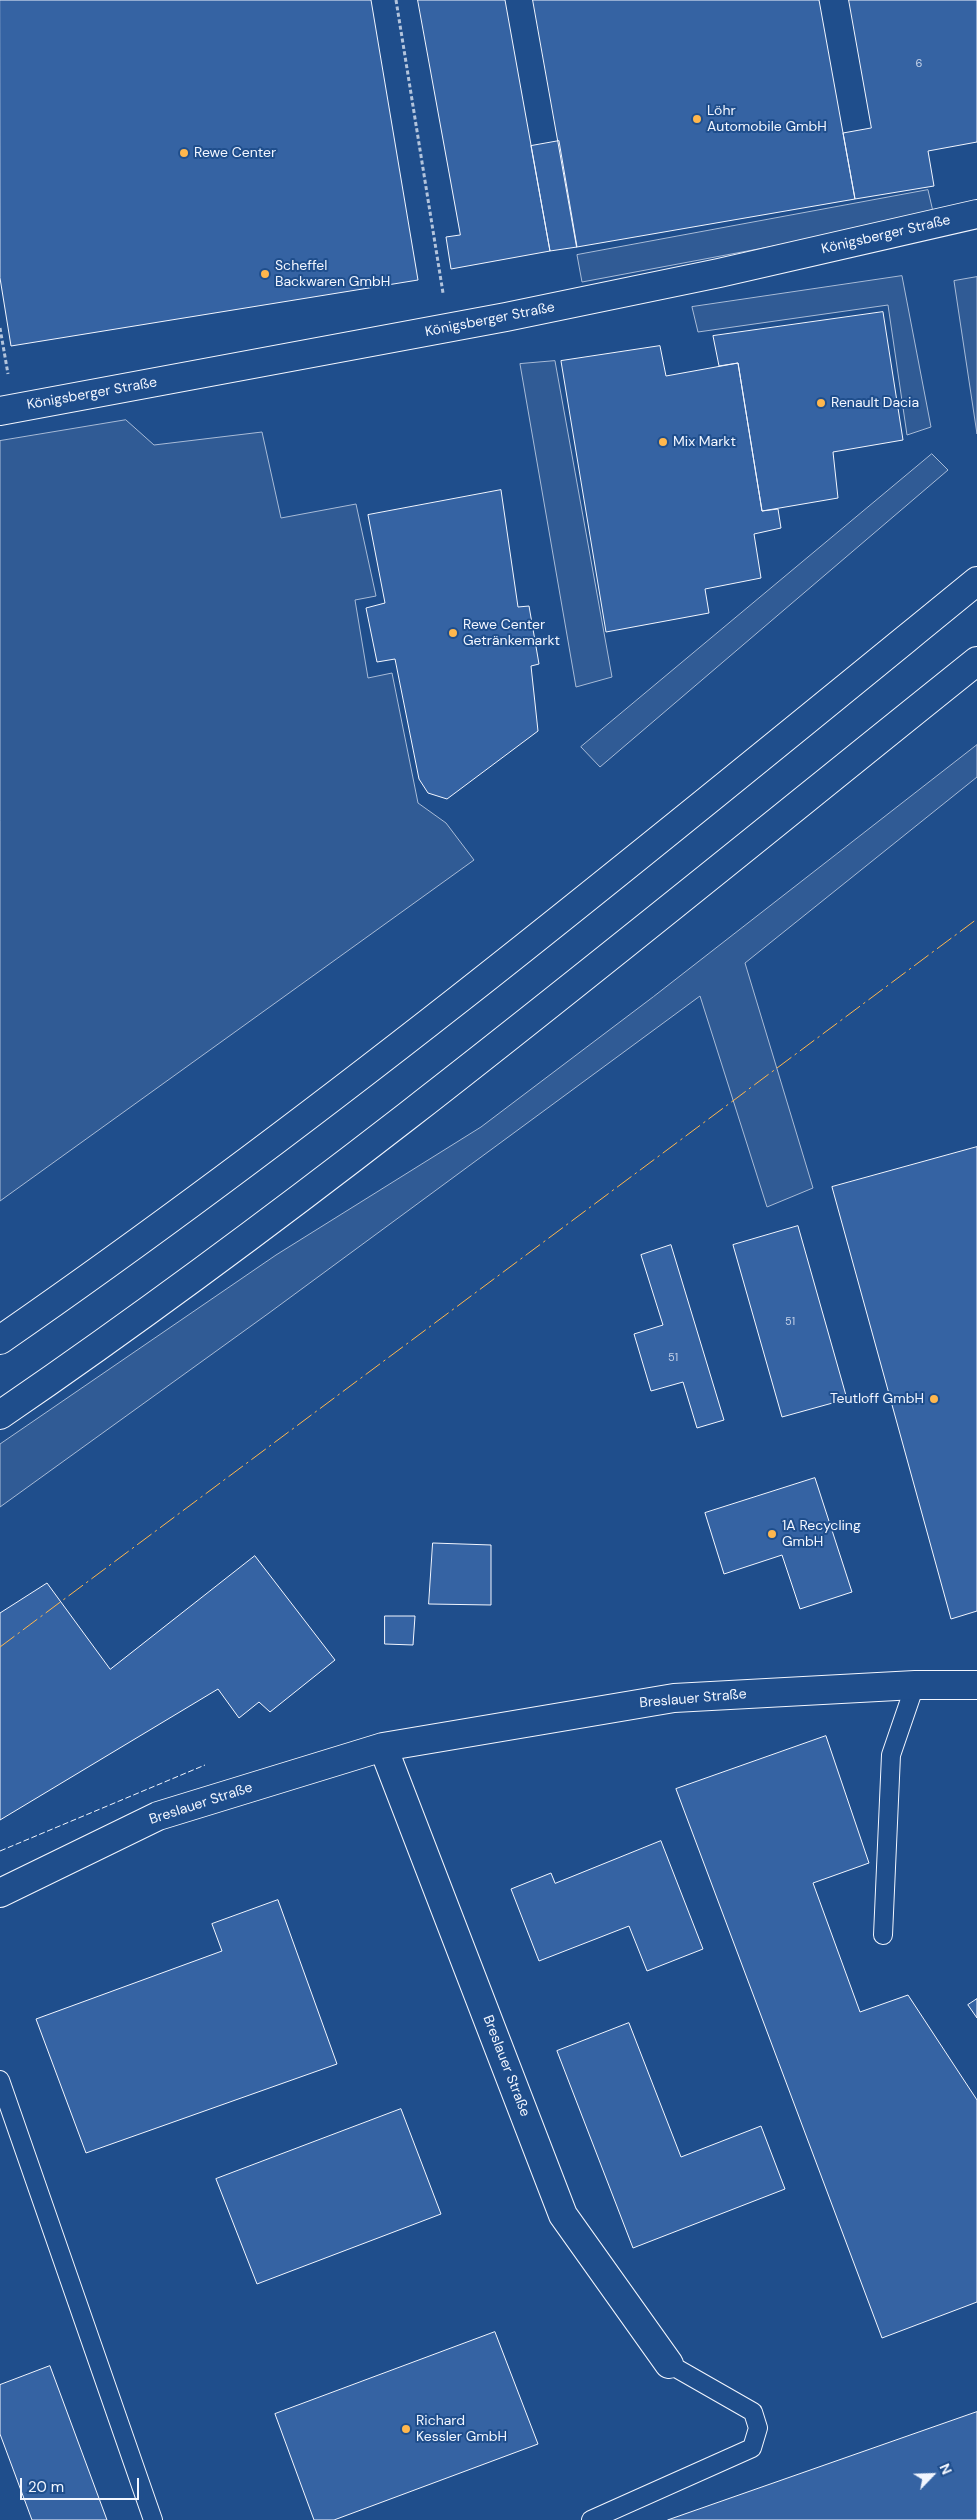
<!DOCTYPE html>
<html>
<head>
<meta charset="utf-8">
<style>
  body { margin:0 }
  #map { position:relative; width:977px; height:2520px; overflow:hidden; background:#1f4e8c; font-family:"DM Sans",sans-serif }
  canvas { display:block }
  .north { position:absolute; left:907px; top:2450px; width:50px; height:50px; -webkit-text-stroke:4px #1f4e8c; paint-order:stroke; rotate:66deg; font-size:14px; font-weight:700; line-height:20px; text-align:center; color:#f2f6ff }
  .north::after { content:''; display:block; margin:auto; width:18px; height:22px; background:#f2f6ff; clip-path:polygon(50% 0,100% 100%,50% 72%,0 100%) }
  .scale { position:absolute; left:20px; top:2478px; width:119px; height:22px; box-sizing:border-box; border:2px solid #f2f6ff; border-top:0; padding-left:6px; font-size:15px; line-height:18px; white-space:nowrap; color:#f2f6ff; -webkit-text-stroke:4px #1f4e8c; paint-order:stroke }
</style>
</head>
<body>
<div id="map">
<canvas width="977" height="2520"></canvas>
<div class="north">N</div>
<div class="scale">20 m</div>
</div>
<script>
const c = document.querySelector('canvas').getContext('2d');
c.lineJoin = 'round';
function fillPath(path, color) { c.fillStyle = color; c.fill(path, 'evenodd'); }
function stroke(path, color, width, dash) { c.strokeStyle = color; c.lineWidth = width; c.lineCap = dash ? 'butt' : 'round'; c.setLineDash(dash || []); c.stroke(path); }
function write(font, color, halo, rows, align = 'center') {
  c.font = font + ' "DM Sans",sans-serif'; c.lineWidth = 4; c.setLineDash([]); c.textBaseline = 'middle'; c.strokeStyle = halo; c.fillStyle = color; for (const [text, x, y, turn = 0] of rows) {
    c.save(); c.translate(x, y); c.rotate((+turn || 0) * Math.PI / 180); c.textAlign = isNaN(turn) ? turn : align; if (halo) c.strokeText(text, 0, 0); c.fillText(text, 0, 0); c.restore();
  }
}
const built = new Path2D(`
  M928 190 934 216 582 282 577 255Z
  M902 276 931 427 907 435 888 305 698 332 692 307Z
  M977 277V434L954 281Z
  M555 361 612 677 576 687 520 364Z
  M126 420 154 445 262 432 281 518 356 504 376 596 355 600 368 678 392 673 418 803 446 823 474 860 0 1201V441Z
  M932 454 948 470 600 767 581 747Z
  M977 745V777L745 963 813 1188 767 1207 700 996 269 1313 0 1507V1444L276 1255 481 1127 653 997Z`);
const building = new Path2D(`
  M0 0H371L418 280 11 346 0 278Z
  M418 0H505L550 251 451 269 446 237 460 235Z
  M533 0H819L855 199 577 247Z
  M849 0H977V142L928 151 934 186 855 199 843 133 871 128Z
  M559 141 577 247 550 251 531 146Z
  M883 312 903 440 833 452 838 498 762 511 738 363 719 366 713 336Z
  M660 346 666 376 738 363 762 511 778 509 781 528 754 534 761 578 705 589 709 613 606 632 561 361Z
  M501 490 518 607 529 606 539 664 531 666 538 731 447 799 428 793 419 779 395 659 377 662 366 608 385 603 368 515Z
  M977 1147V1611L951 1619 832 1187Z
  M798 1226 847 1399 782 1417 733 1245Z
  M671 1245 724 1420 697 1428 683 1382 651 1391 634 1334 663 1325 641 1255Z
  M815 1478 852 1592 800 1609 782 1555 724 1574 705 1513Z
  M433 1543 491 1545V1605L429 1604Z
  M255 1556 335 1660 270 1712 259 1702 239 1718 218 1689 0 1820V1613L47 1583 110 1669Z
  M385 1616H415L413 1645 385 1644Z
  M826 1736 869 1863 813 1883 860 2012 908 1995 977 2100V2302L882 2338 676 1789Z
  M661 1841 703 1949 647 1971 629 1926 539 1961 511 1889 551 1873 555 1883Z
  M278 1900 337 2064 86 2153 36 2019 222 1951 212 1924Z
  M977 1999V2018L968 2005Z
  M629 2023 681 2157 761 2126 785 2189 633 2248 557 2051Z
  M401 2109 441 2214 257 2284 216 2179Z
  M495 2332 538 2444 334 2520H314L275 2414Z
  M50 2366 107 2520H32L0 2434V2385Z
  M977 2412V2520H668Z`);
const path = new Path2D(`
  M396 0 443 293
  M0 328 8 374`);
const service = new Path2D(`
  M883 1935 891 1755 915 1685
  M0 2080 153 2520
  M591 2520 752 2448 758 2428 753 2412 669 2364`);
const minor = new Path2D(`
  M0 411 506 317 719 273 977 214
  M383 1747 563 2215 669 2364
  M0 1893 158 1816 383 1747 674 1698 915 1685H977`);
const trunk = new Path2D(`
  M0 1340C339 1105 657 842 977 581
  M0 1415C340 1182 656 918 977 661`);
const fence = new Path2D(`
  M0 1851 205 1765`);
const power = new Path2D(`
  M0 1647 977 919`);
const markers = [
  [697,119,5,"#ffb74d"],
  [184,153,5,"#ffb74d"],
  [265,274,5,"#ffb74d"],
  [821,403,5,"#ffb74d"],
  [663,442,5,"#ffb74d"],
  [453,633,5,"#ffb74d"],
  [934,1399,5,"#ffb74d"],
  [772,1534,5,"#ffb74d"],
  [406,2429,5,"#ffb74d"]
];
const numberNames = [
  ["6",919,64],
  ["51",790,1322],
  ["51",673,1358]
];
const poiNames = [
  ["Löhr",707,111],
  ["Automobile GmbH",707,127],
  ["Rewe Center",194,153],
  ["Scheffel",275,266],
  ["Backwaren GmbH",275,282],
  ["Renault Dacia",831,403],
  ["Mix Markt",673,442],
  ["Rewe Center",463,625],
  ["Getränkemarkt",463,641],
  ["Teutloff GmbH",924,1399,"right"],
  ["1A Recycling",782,1526],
  ["GmbH",782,1542],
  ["Richard",416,2421],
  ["Kessler GmbH",416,2437]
];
const streetNames = [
  ["Königsberger Straße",886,235,-13],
  ["Königsberger Straße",490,320,-11],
  ["Königsberger Straße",92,394,-10],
  ["Breslauer Straße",693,1699,-5],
  ["Breslauer Straße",201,1804,-18],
  ["Breslauer Straße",506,2066,69]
];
fillPath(built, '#305b95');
stroke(built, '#a8bbd7', 1);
fillPath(building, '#3563a3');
stroke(building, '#f2f6ff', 1);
stroke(service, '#f2f6ff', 20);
stroke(minor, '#f2f6ff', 30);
stroke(trunk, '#f2f6ff', 30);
stroke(path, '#b3c4dc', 3, [4, 2.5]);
stroke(service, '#1f4e8c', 18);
stroke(minor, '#1f4e8c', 28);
stroke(trunk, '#1f4e8c', 28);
stroke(fence, '#f2f6ff', 1, [6, 2.5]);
stroke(power, '#ffb74d', 1, [18, 4, 2.5, 4]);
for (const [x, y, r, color] of markers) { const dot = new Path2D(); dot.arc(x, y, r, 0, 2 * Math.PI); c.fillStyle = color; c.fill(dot); stroke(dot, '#1f4e8c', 2); }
write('11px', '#c3d1e8', null, numberNames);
write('14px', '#f2f6ff', '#1f4e8c', poiNames, 'left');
write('14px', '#f2f6ff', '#1f4e8c', streetNames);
</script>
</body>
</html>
